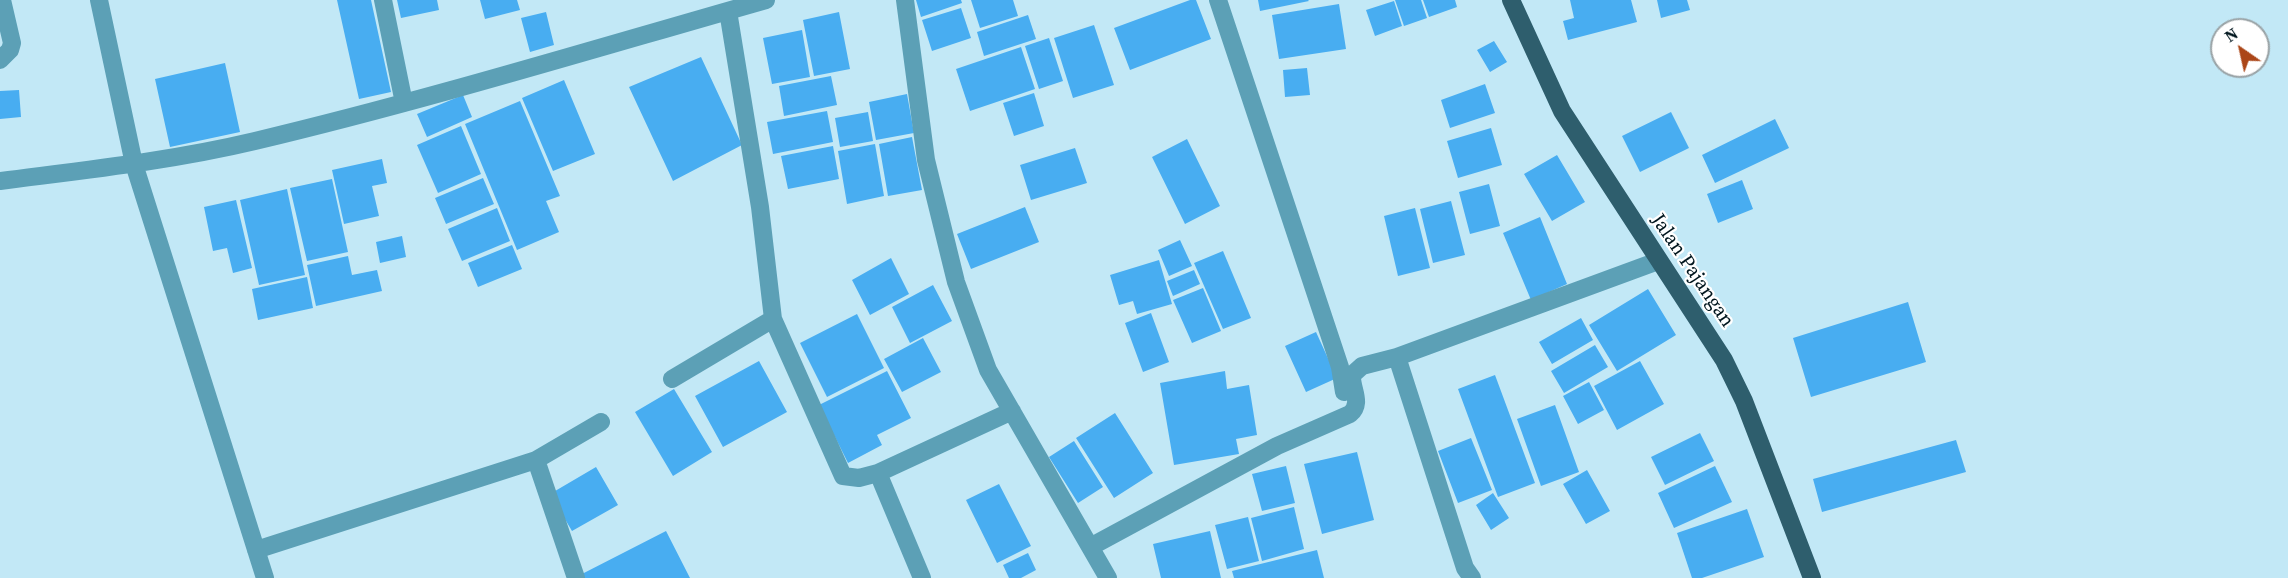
<!DOCTYPE html>
<html>
<head>
<meta charset="utf-8">
<style>
  body { margin:0 }
  #map { position:relative; width:2288px; height:578px; overflow:hidden; background:#c2e8f6; font-family:"Source Serif 4",serif }
  canvas { display:block }
  .north { position:absolute; left:2210px; top:18px; width:60px; height:60px; box-sizing:border-box; background:#fff; border:2px solid #99a2a5; border-radius:50%; rotate:326deg; font-size:16px; font-weight:700; line-height:24px; text-align:center; color:#01161e }
  .north::after { content:''; display:block; margin:auto; width:21px; height:27px; background:#ab4618; clip-path:polygon(50% 0,100% 100%,50% 72%,0 100%) }
</style>
</head>
<body>
<div id="map">
<canvas width="2288" height="578"></canvas>
<div class="north">N</div>
</div>
<script>
const c = document.querySelector('canvas').getContext('2d');
c.lineJoin = 'round';
function fillPath(path, color) { c.fillStyle = color; c.fill(path, 'evenodd'); }
function stroke(path, color, width, dash) { c.strokeStyle = color; c.lineWidth = width; c.lineCap = dash ? 'butt' : 'round'; c.setLineDash(dash || []); c.stroke(path); }
function write(font, color, halo, rows, align = 'center') {
  c.font = font + ' "Source Serif 4",serif'; c.lineWidth = 4.5; c.setLineDash([]); c.textBaseline = 'middle'; c.strokeStyle = halo; c.fillStyle = color; for (const [text, x, y, turn = 0] of rows) {
    c.save(); c.translate(x, y); c.rotate((+turn || 0) * Math.PI / 180); c.textAlign = isNaN(turn) ? turn : align; if (halo) c.strokeText(text, 0, 0); c.fillText(text, 0, 0); c.restore();
  }
}
const building = new Path2D(`
  M337 0H371L391 92 359 99Z
  M397 0H437L439 10 401 18Z
  M480 0H517L520 10 485 19Z
  M916 0H961L962 3 921 17Z
  M971 0H1013L1018 16 980 28Z
  M1190 0H1196L1211 39 1130 70 1114 28Z
  M1258 0H1308L1309 1 1260 11Z
  M1395 0H1421L1427 18 1404 26Z
  M1423 0H1455L1457 7 1429 17Z
  M1570 0H1631L1637 22 1568 40 1563 21 1574 18Z
  M1657 0H1687L1690 10 1661 18Z
  M1394 1 1402 26 1375 36 1366 10Z
  M1339 4 1346 49 1279 59 1272 15Z
  M961 8 971 38 932 51 922 20Z
  M546 12 554 45 530 52 521 18Z
  M839 12 850 69 814 76 803 20Z
  M1028 15 1036 39 984 56 977 32Z
  M1094 25 1114 85 1073 98 1054 38Z
  M802 30 810 77 772 84 763 38Z
  M1049 38 1063 81 1039 89 1025 46Z
  M1494 41 1507 62 1490 72 1477 50Z
  M1021 47 1035 89 970 111 956 69Z
  M701 57 742 145 673 181 629 87Z
  M225 63 240 132 170 147 155 79Z
  M1307 68 1310 95 1285 97 1283 70Z
  M831 76 837 105 784 116 779 86Z
  M564 80 595 154 553 171 522 98Z
  M1485 84 1495 113 1450 128 1441 100Z
  M19 90 21 117 0 119V91Z
  M1034 93 1044 126 1014 136 1003 103Z
  M907 94 914 133 876 140 869 102Z
  M463 95 472 117 427 137 417 114Z
  M520 101 560 196 546 201 559 232 517 250 465 124Z
  M827 111 833 142 773 154 767 122Z
  M868 112 873 141 840 147 835 118Z
  M1671 112 1689 148 1640 172 1622 136Z
  M1775 119 1789 148 1715 183 1702 155Z
  M461 126 481 174 438 193 417 145Z
  M1491 128 1502 165 1458 178 1447 141Z
  M912 137 922 190 888 196 879 144Z
  M1187 139 1220 206 1185 224 1152 157Z
  M875 144 884 196 847 204 838 151Z
  M833 146 839 179 788 189 781 156Z
  M1075 148 1087 183 1031 200 1020 165Z
  M1557 155 1585 202 1552 221 1524 174Z
  M382 159 387 183 372 186 379 216 344 224 332 170Z
  M483 178 494 204 446 224 435 198Z
  M332 179 348 252 307 261 290 188Z
  M1742 180 1753 209 1718 223 1707 194Z
  M1489 184 1500 226 1470 234 1459 192Z
  M287 189 305 275 259 285 240 200Z
  M236 200 252 268 233 273 227 248 213 251 204 207Z
  M1451 201 1465 255 1433 263 1420 209Z
  M1025 207 1039 242 971 269 957 234Z
  M497 208 510 241 462 261 448 229Z
  M1415 208 1430 268 1398 276 1384 216Z
  M1540 217 1567 284 1531 300 1503 233Z
  M402 236 406 257 380 263 376 242Z
  M1180 240 1192 266 1169 276 1158 250Z
  M512 245 522 269 478 287 468 263Z
  M1223 251 1251 318 1223 329 1194 263Z
  M348 256 352 275 377 270 382 291 316 306 307 265Z
  M891 258 909 294 870 315 852 280Z
  M1159 260 1172 304 1137 314 1133 301 1119 305 1110 275Z
  M1194 270 1200 284 1173 296 1167 281Z
  M307 277 313 308 258 320 252 289Z
  M933 285 952 321 910 343 892 307Z
  M1203 288 1221 331 1192 343 1173 300Z
  M1648 289 1676 335 1617 371 1589 325Z
  M1908 302 1926 362 1811 397 1793 338Z
  M1151 313 1169 362 1143 372 1125 323Z
  M857 314 884 368 827 397 800 343Z
  M1581 318 1593 340 1552 364 1539 342Z
  M1316 332 1337 378 1306 392 1285 346Z
  M923 338 941 372 902 392 884 359Z
  M1595 345 1608 367 1564 393 1551 371Z
  M759 361 787 412 723 447 695 396Z
  M1640 361 1664 404 1617 430 1594 386Z
  M887 371 911 418 877 435 882 445 848 463 819 405Z
  M1225 371 1227 389 1249 385 1257 435 1236 439 1239 454 1174 465 1160 383Z
  M1495 375 1535 483 1498 497 1458 389Z
  M1589 382 1604 410 1578 424 1563 396Z
  M674 389 712 452 673 476 635 412Z
  M1555 405 1579 472 1541 486 1517 419Z
  M1115 413 1153 473 1114 498 1076 438Z
  M1700 433 1714 461 1665 485 1651 457Z
  M1471 438 1492 490 1458 503 1438 451Z
  M1956 440 1966 472 1822 512 1813 479Z
  M1074 441 1103 487 1078 503 1049 457Z
  M1357 452 1374 520 1322 534 1304 464Z
  M1286 466 1295 503 1262 511 1252 474Z
  M1715 466 1732 502 1674 528 1658 493Z
  M596 467 618 505 572 531 550 494Z
  M1587 470 1610 511 1586 524 1563 484Z
  M999 484 1031 546 997 563 966 500Z
  M1493 493 1509 518 1491 530 1476 505Z
  M1294 507 1304 549 1262 561 1251 518Z
  M1747 509 1764 557 1702 578H1692L1677 533Z
  M1248 517 1259 561 1227 569 1215 525Z
  M666 531 690 578H581L580 575Z
  M1210 531 1221 578H1161L1153 544Z
  M1317 550 1324 578H1234L1232 571Z
  M1028 553 1036 570 1021 578H1009L1003 565Z`);
const minor = new Path2D(`
  M99 0 134 164 265 578
  M383 0 404 103
  M905 0 926 160 956 282 988 370 1108 578
  M1218 0 1340 367 1344 392
  M728 11 760 207 773 319 843 476 859 478 878 473 1012 411
  M0 60 10 50 12 43 2 0
  M0 181C85 170 171 161 255 141 427 100 597 48 766 0
  M1397 357 1465 568 1472 578
  M672 379 773 319
  M536 460 601 422
  M878 473 922 578
  M1092 546 1277 446 1350 414C1363 403 1351 389 1352 375L1362 366 1397 357 1658 261
  M256 550 536 460 576 578`);
const major = new Path2D(`
  M1511 0 1562 111 1724 360 1744 401 1812 578`);
const streetNames = [
  ["Jalan Pajangan",1692,271,56]
];
fillPath(building, '#48adf1');
stroke(minor, '#5ca0b6', 18);
stroke(major, '#2e5e6d', 18);
write('20px', '#01161e', '#fff', streetNames);
</script>
</body>
</html>
